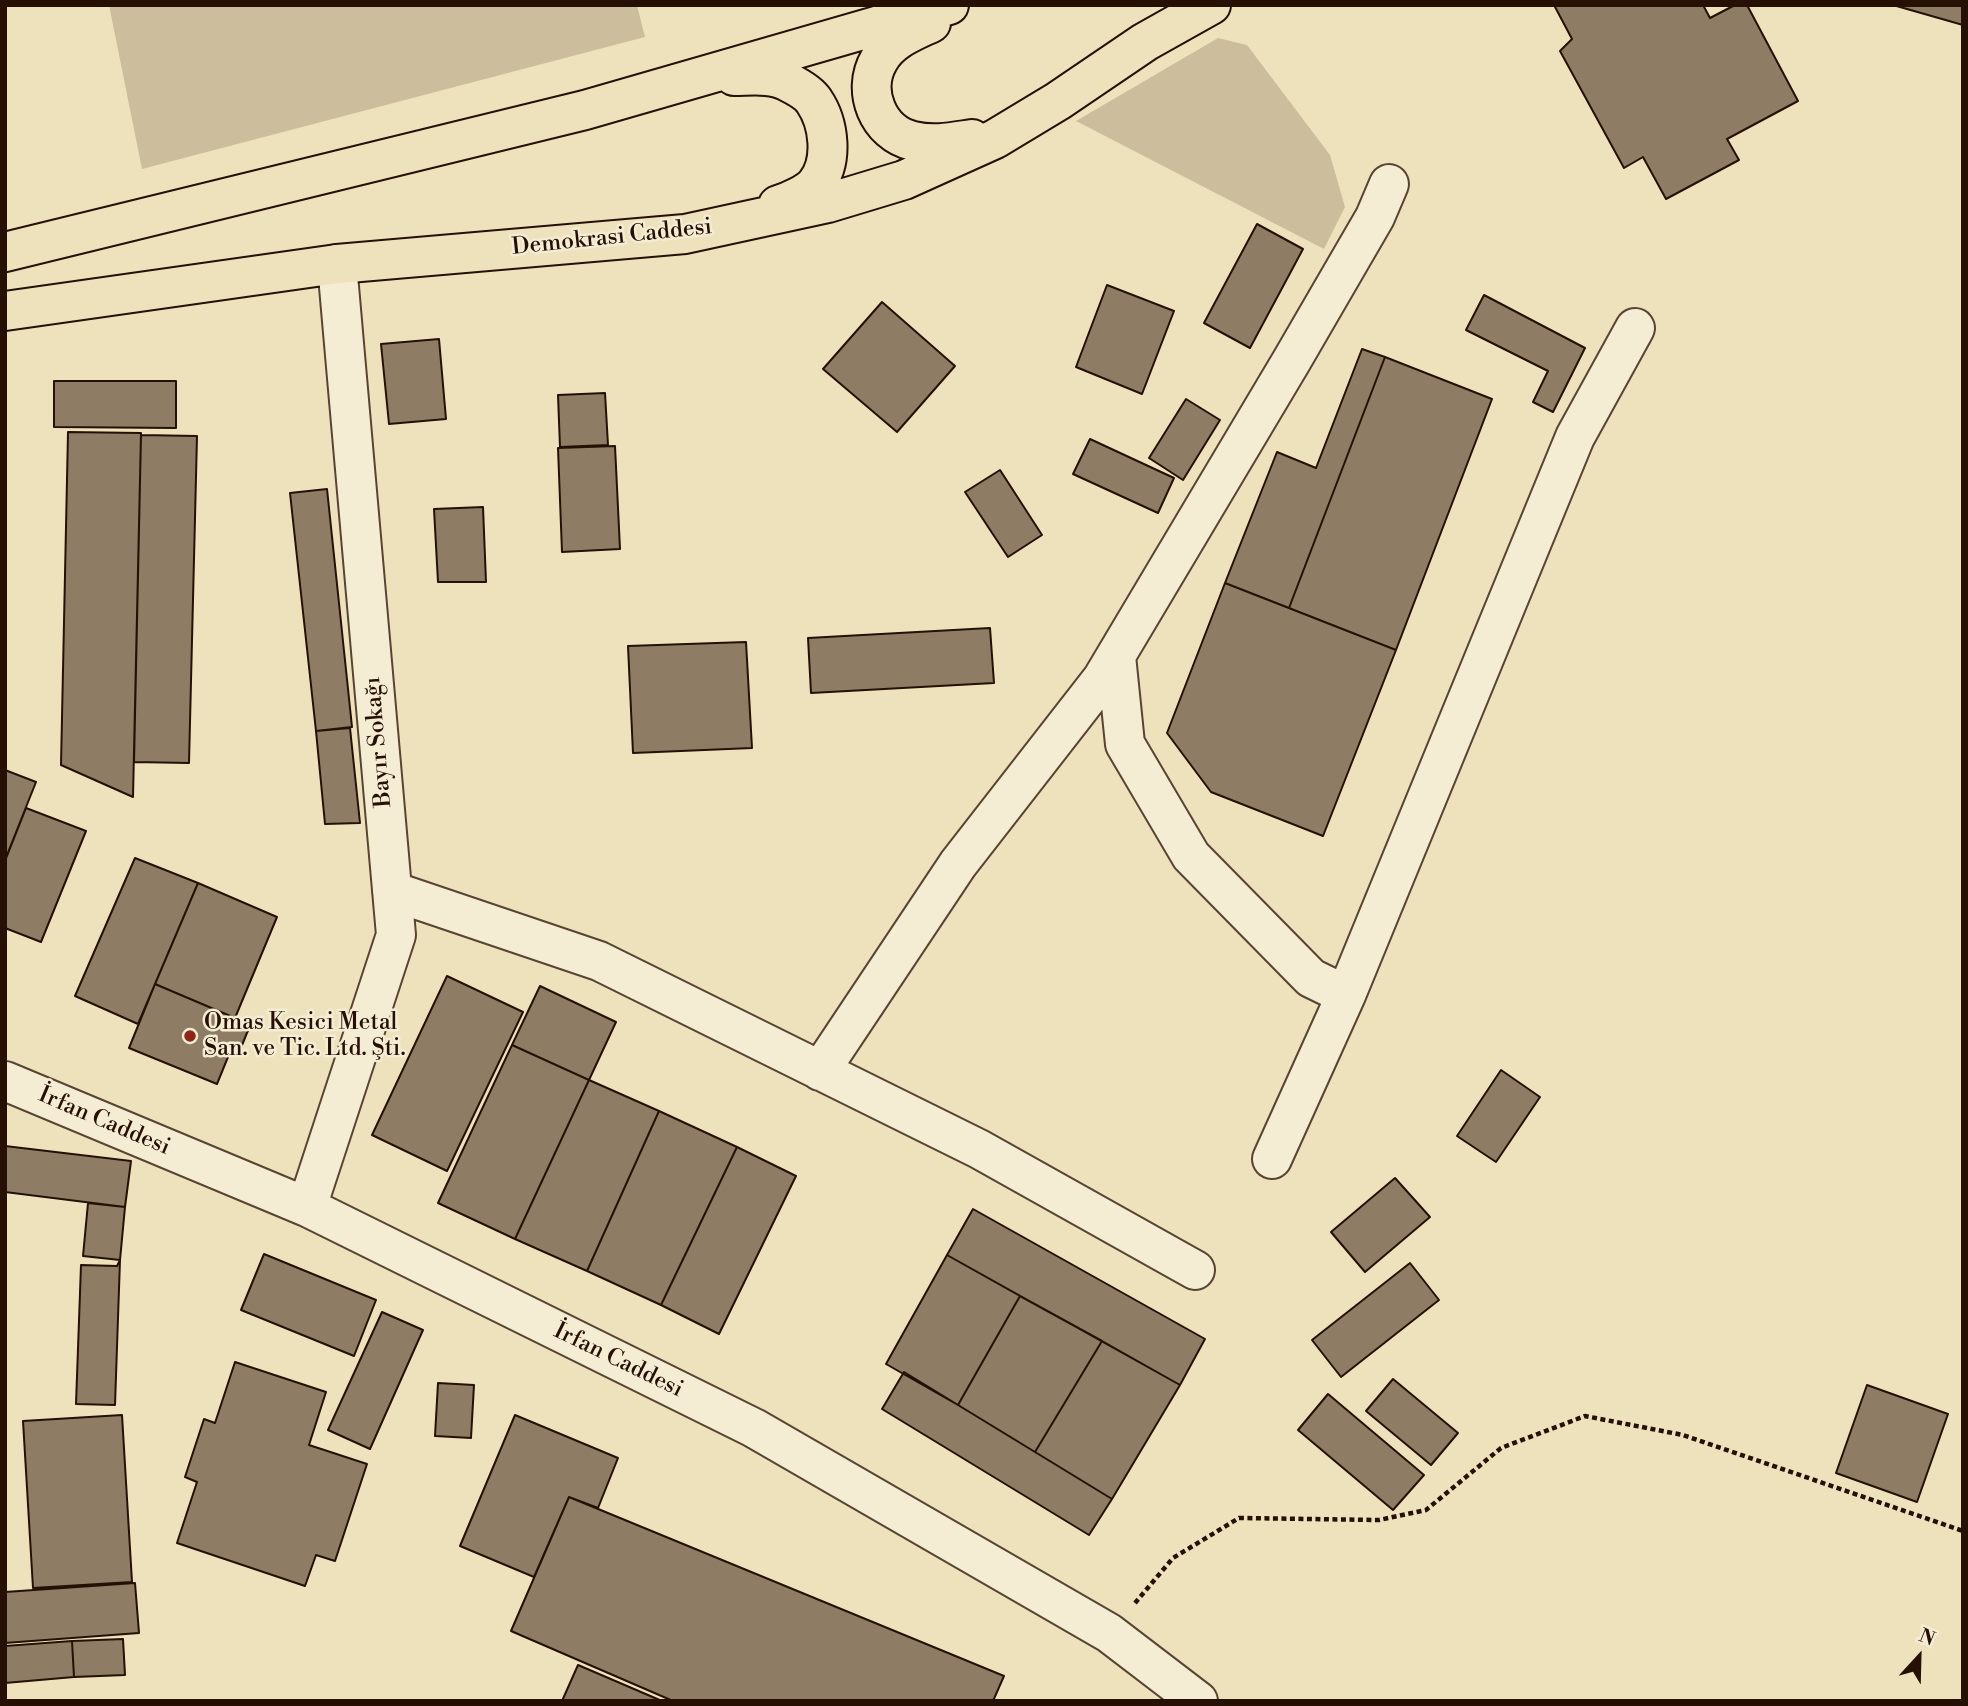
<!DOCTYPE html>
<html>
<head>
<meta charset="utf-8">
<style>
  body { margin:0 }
  #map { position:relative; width:1968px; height:1706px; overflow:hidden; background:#eee2bc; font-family:"Libre Bodoni",serif }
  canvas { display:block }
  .frame { position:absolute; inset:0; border:7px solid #261004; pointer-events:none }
  .north { position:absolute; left:1884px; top:1622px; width:70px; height:70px; -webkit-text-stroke:5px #f4ecd3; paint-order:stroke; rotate:22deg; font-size:19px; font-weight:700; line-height:28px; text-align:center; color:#261004 }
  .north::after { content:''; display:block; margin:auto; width:24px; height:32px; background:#261004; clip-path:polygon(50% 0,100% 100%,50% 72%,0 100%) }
</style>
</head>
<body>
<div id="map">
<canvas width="1968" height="1706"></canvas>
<div class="frame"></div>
<div class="north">N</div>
</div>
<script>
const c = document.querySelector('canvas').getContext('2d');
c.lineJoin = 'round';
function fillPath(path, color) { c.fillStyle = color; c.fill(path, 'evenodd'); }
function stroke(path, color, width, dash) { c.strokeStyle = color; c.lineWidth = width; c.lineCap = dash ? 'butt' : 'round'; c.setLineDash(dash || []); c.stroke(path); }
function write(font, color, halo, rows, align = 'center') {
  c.font = font + ' "Libre Bodoni",serif'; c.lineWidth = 5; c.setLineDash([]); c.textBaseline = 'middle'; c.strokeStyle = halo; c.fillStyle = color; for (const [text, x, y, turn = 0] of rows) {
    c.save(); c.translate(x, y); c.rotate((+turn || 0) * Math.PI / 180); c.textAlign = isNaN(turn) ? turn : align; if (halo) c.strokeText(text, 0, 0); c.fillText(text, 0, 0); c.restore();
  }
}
const green = new Path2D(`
  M109 5H637L645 37 142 169Z
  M1218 38 1247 45 1330 155 1345 207 1324 249 1076 121Z`);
const building = new Path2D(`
  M1554 5H1703L1710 18 1735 5H1747L1798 101 1727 139 1739 160 1666 199 1643 157 1624 168 1560 51 1572 39Z
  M1893 5H1963V25Z
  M1257 224 1303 249 1250 348 1204 323Z
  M1107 285 1174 311 1142 394 1076 367Z
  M1484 295 1585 348 1553 412 1533 402 1548 371 1466 330Z
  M882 302 955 366 897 432 823 369Z
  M439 339 446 419 389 424 381 344Z
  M1362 349 1385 357 1289 608 1225 583 1277 452 1316 468Z
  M1385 357 1492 399 1396 650 1289 608Z
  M54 381H176V428L54 427Z
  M605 393 608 445 560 447 558 395Z
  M1186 399 1220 420 1183 480 1149 458Z
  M68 432 141 433 133 797 61 765Z
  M141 435 197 436 189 763 134 762Z
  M1090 439 1174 478 1158 513 1073 474Z
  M615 446 620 549 562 552 558 448Z
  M1000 470 1042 535 1008 557 965 492Z
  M327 489 352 727 316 731 290 493Z
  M483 507 486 582H438L434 509Z
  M1225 583 1396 650 1323 836 1211 792 1167 733Z
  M990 628 994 683 811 693 808 638Z
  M746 642 752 748 633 753 628 646Z
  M350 728 360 823 325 824 316 731Z
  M5 770 36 782 5 860Z
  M26 808 86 831 41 942 5 928V861Z
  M135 858 198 883 138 1024 75 996Z
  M198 883 277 917 235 1018 155 984Z
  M447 976 523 1012 447 1171 372 1135Z
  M155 984 235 1018 251 1023 238 1055 230 1052 217 1084 129 1048Z
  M540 986 616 1022 589 1080 512 1045Z
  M512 1045 589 1080 515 1239 438 1203Z
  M1501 1070 1540 1097 1496 1162 1457 1136Z
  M589 1080 659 1111 587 1271 515 1239Z
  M659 1111 737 1147 661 1305 587 1271Z
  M5 1146 131 1161 125 1207 5 1192Z
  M737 1147 796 1176 719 1334 661 1305Z
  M1395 1178 1430 1217 1365 1272 1331 1232Z
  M88 1203 125 1207 120 1260 83 1256Z
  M973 1209 1205 1339 1180 1385 947 1255Z
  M264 1254 376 1300 354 1356 241 1310Z
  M947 1255 1020 1296 958 1405 886 1364Z
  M120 1260 115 1405 76 1404 81 1265 117 1266Z
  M1410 1263 1439 1300 1341 1377 1312 1340Z
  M1020 1296 1102 1341 1035 1452 958 1405Z
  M382 1312 423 1330 370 1449 328 1430Z
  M1102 1341 1180 1385 1112 1499 1035 1452Z
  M235 1362 326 1392 309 1445 367 1464 335 1561 316 1555 305 1586 177 1543 197 1482 185 1477 204 1419 215 1423Z
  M904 1372 1112 1499 1089 1535 882 1409Z
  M1393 1379 1458 1433 1431 1465 1366 1411Z
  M438 1383 474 1385 471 1438 435 1436Z
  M1867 1385 1948 1414 1917 1502 1836 1473Z
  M1328 1394 1424 1475 1393 1510 1298 1430Z
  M122 1415 132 1582 33 1588 23 1421Z
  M515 1415 618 1458 598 1508 569 1497 534 1577 460 1546Z
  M569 1497 1004 1676 993 1701H673L511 1631Z
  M135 1583 139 1633 5 1643V1592Z
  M123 1639 125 1675 74 1677 72 1641Z
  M72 1641 74 1677 5 1683V1646Z
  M578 1665 662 1701H562Z`);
const path = new Path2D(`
  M1135 1603 1173 1558 1239 1518 1379 1520 1426 1510 1501 1448 1585 1416 1683 1435 1963 1531`);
const minor = new Path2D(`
  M1116 656 1125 744 1191 856 1311 978 1346 995
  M392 891 599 961 979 1149 1195 1270
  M820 1071 958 864 1102 679 1292 360 1375 217 1389 184
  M5 1081 307 1207 754 1428 1109 1633 1198 1701
  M1272 1159 1346 995 1575 437 1635 328
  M307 1207 396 935 337 264`);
const major = new Path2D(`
  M931 23C912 32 890 40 879 60 861 91 878 133 913 141 934 146 952 142 972 139
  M734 76C751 76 772 73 788 82 796 86 809 93 814 101 829 123 834 161 816 184 809 193 789 202 778 205
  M5 252 585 110 949 5
  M5 311 337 264 685 234 828 203 904 180 995 139 1058 101 1145 42 1211 5`);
const markers = [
  [190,1036,7,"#8f2418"]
];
const streetNames = [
  ["Demokrasi Caddesi",612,238,-6],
  ["Bayır Sokağı",379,742,-95],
  ["İrfan Caddesi",104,1122,23],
  ["İrfan Caddesi",618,1361,26]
];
const poiNames = [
  ["Omas Kesici Metal",204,1023],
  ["San. ve Tic. Ltd. Şti.",204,1049]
];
fillPath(green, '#ccbe9d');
fillPath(building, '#8e7d64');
stroke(building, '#261004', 2);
stroke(minor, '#584432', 42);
stroke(major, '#261004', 42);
stroke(path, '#261004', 4.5, [5, 3.5]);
stroke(minor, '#f4ecd3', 38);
stroke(major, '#eee2bc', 38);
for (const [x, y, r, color] of markers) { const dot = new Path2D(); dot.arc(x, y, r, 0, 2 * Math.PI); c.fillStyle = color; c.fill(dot); stroke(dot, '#f4ecd3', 2.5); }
write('23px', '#261004', '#f4ecd3', streetNames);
write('23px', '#261004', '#f4ecd3', poiNames, 'left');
</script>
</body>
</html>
